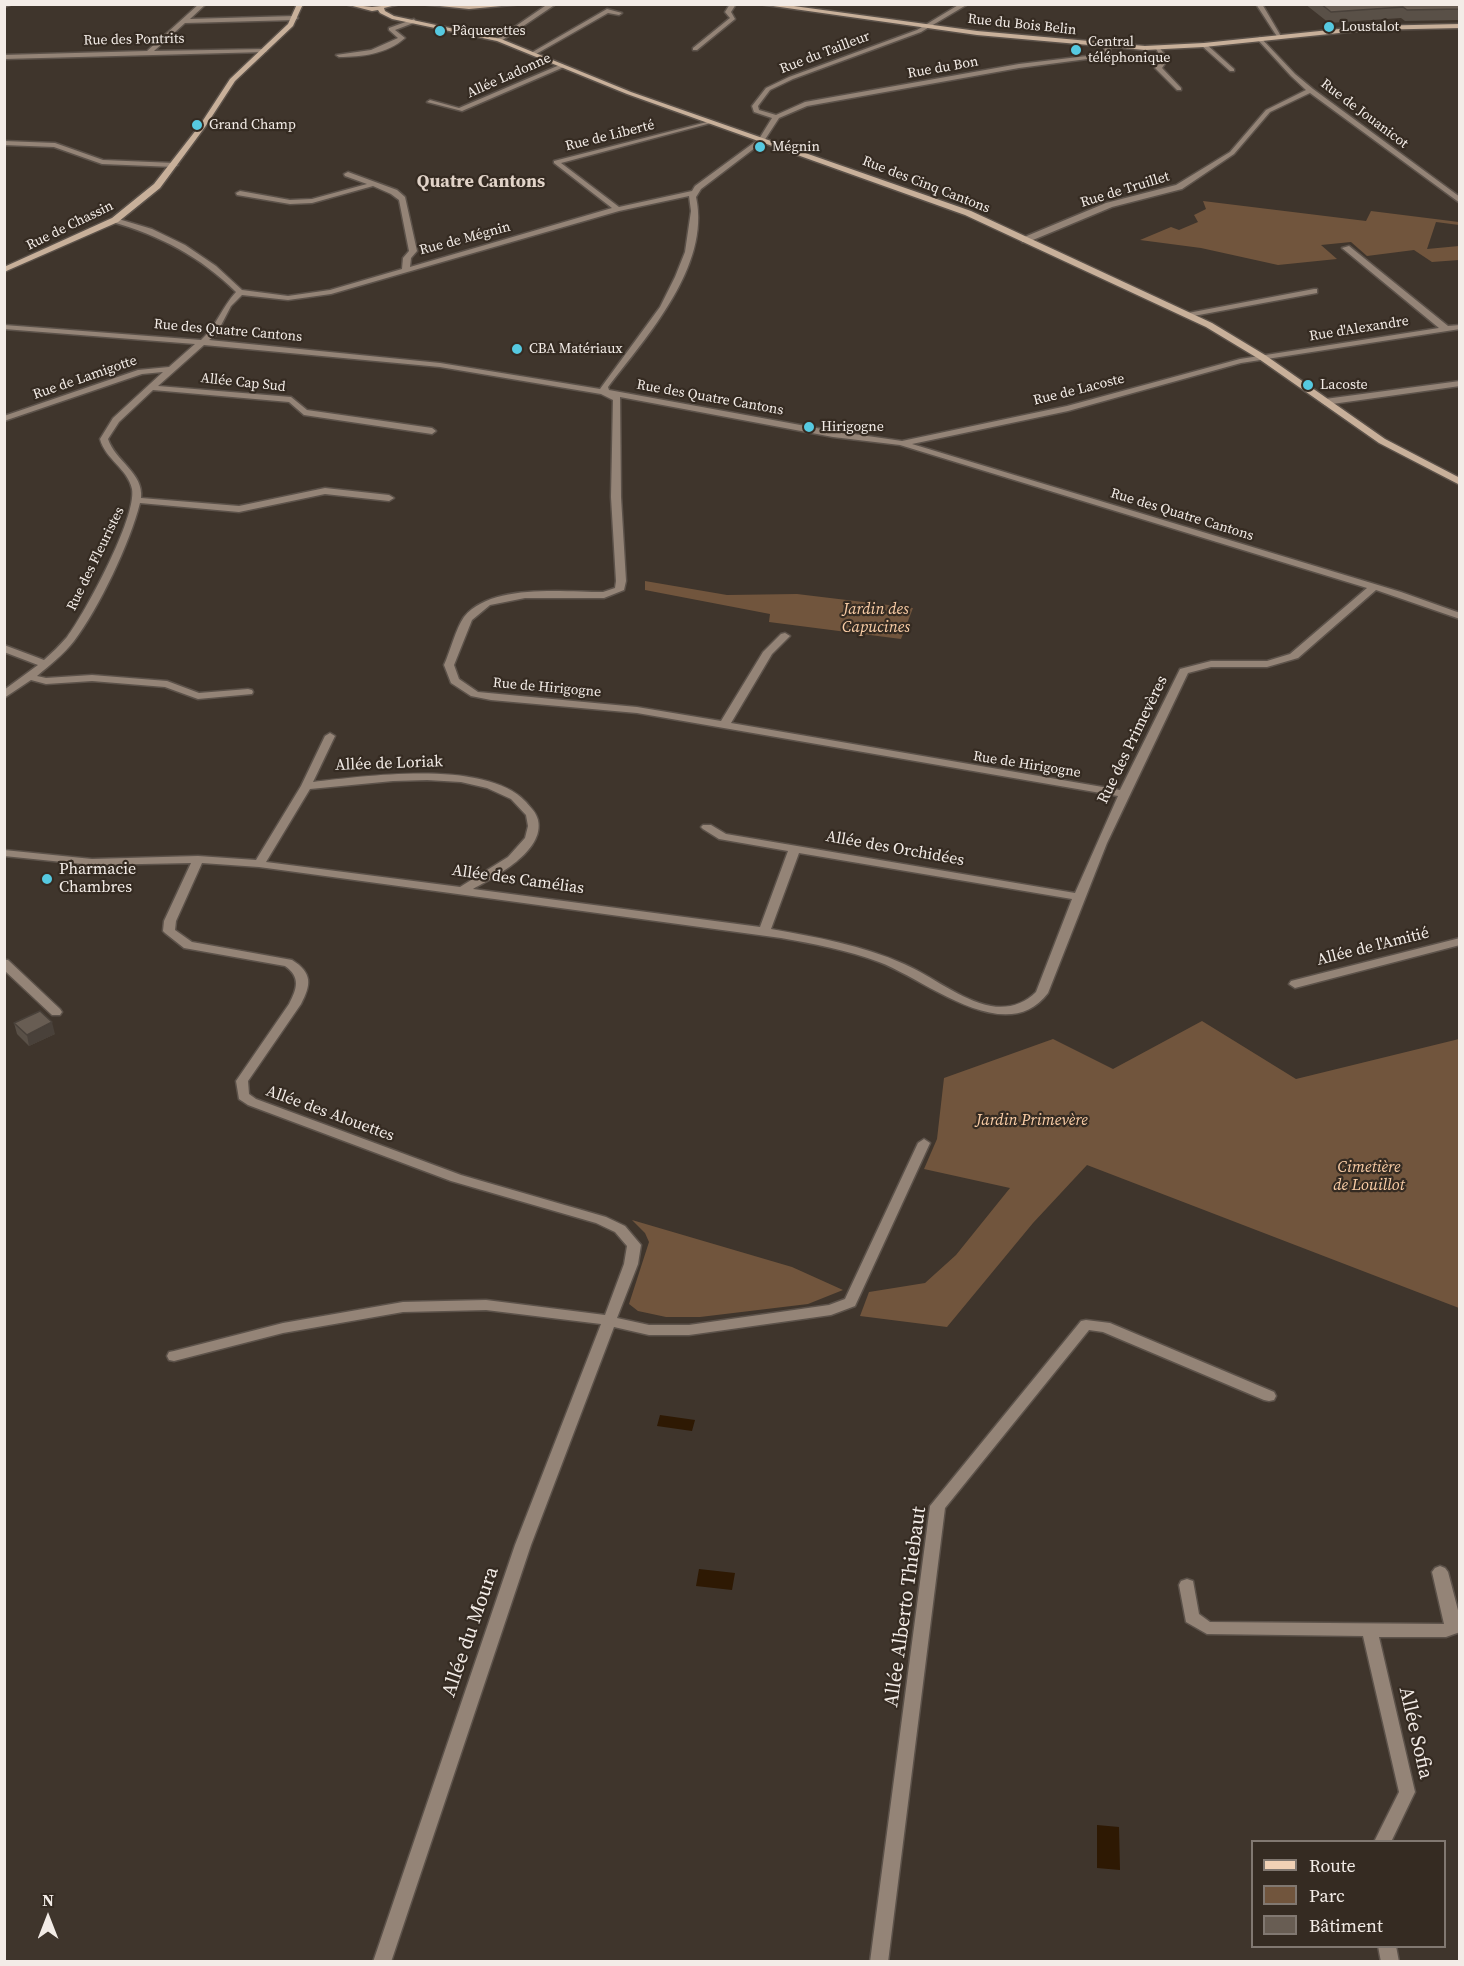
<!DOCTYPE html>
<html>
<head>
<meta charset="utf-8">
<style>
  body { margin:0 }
  #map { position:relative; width:1464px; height:1966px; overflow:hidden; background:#3f352c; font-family:"Source Serif 4",serif }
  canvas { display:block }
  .frame { position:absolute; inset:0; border:6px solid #f3ece7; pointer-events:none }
  .legend { position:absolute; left:1251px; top:1840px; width:195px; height:108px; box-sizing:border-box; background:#352b22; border:2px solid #817871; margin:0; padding:8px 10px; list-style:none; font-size:18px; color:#f3ece7 }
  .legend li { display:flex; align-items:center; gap:12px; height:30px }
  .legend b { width:30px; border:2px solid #817871 }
  .north { position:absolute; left:18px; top:1888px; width:60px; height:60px; -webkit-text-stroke:4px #352b22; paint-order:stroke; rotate:0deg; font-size:16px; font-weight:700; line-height:24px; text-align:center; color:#f3ece7 }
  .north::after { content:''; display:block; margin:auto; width:21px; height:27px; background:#f3ece7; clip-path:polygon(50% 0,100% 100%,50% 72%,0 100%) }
</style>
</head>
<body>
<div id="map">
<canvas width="1464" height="1966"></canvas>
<div class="frame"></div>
<ul class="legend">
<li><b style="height:8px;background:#f1d1b5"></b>Route</li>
<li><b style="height:16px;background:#71553d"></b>Parc</li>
<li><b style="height:16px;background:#685d53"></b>Bâtiment</li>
</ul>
<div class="north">N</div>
</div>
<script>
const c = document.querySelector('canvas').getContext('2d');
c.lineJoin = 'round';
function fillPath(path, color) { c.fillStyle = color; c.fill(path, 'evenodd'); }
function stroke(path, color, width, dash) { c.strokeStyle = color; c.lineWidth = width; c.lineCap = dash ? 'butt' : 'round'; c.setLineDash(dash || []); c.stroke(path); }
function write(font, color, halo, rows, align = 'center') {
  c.font = font + ' "Source Serif 4",serif'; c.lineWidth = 4.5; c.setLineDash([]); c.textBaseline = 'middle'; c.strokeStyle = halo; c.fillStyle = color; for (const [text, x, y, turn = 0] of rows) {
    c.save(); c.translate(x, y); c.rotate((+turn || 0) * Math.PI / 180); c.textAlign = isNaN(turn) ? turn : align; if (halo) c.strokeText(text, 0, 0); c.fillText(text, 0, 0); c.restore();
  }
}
const green = new Path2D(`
  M1203 201 1366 221 1371 211 1459 222V225L1436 222 1427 249 1459 246V260L1432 262 1414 250 1367 256 1351 242 1321 245 1337 259 1278 265 1201 248 1140 240 1171 227 1179 230 1198 222 1194 215 1206 209Z
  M645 581 727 595 797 594 913 608 901 639 769 622 770 614 645 590Z
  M1202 1021 1296 1079 1459 1039V1308L1087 1165 1033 1223 947 1327 860 1316 869 1292 925 1283 956 1255 1010 1188 924 1169 937 1139 944 1078 1053 1039 1113 1069Z
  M632 1220 792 1267 843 1290 808 1304 700 1317H666L638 1311 629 1304 649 1242 645 1233Z`);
const water = new Path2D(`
  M660 1415 695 1420 692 1431 657 1426Z
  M699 1569 735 1573 732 1590 696 1586Z
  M1097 1825 1119 1827 1120 1870 1097 1868Z`);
const street = new Path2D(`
  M199 4H206L190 19 295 16 298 18 295 20 185 23 154 51 267 49V51L265 52 4 59V55L147 51Z
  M548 4H556L501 41H497V39Z
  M730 4H736L731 12 735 19 697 50H693V48L730 18 725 12Z
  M960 4H968L921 32 793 79 770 90 758 106 759 110 776 115 805 102 1019 64 1104 54 1105 46 1108 44 1111 46 1110 56 1019 68 807 106 779 118 764 141 701 189 696 197C711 266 647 336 608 387L609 390 833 431 902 441 1067 406 1240 359 1439 328 1342 248 1349 246 1448 326 1460 325V329L1241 363 1068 411 912 444 1401 592 1460 613V619L1376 590 1298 658 1267 667H1211L1188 673 1107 843 1048 993C1006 1049 925 979 879 962 847 950 814 944 781 938L259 867 202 863 176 921 175 930 192 942 292 960C313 973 311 985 301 1004L248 1081 249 1094 256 1099 461 1175 606 1217 625 1226 641 1245 638 1264 617 1318 649 1325H689L829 1305 845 1299 918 1143 924 1139 930 1143 855 1306 831 1315 689 1335H649L614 1327 531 1545 391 1962H373L515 1545 601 1324 486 1310 403 1312 283 1333 174 1361 169 1360 167 1356 169 1352 174 1351 283 1323 403 1302 486 1300 605 1315 624 1264 627 1246 615 1232 596 1223 451 1181 248 1105 239 1099 236 1081 289 1004C297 989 301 977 285 966L184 948 165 933 163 931 164 921 191 863 92 865 4 856V850L92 859 198 856 256 860 301 786 325 736 330 733 335 736 313 782C367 776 486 759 526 802 531 808 536 812 538 820 545 851 495 877 473 889L760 927 788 851 719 839 703 829 701 827 703 825H711L726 834 1075 893 1118 796 637 713 491 700 471 696 451 683 444 665C450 652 456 628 464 617 491 583 564 592 603 592L615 588 616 581 611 497 613 400 601 394 440 367 204 345 158 386 291 397 307 410 432 428 436 431 432 434 304 415 289 402 153 390 119 422 108 439C115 461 144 473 141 498L239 506 325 488 389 495 394 498 389 501 325 494 239 512 140 503C130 543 99 608 74 641 64 654 50 665 37 676L46 678 92 675 167 681 199 693 248 689 252 690 253 692 252 694 198 699 165 687 92 681 46 684 31 680 4 698V690L38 665 4 652V645L44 660C52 653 60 645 67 637 85 613 137 517 132 489 128 469 105 459 100 439L113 418 163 372 142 374 4 421V416L138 370 169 367 195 344 4 329V325L201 340C216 327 222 307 236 292 201 257 159 235 112 222L111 220 115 218 152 229 185 245 216 266 242 290 288 296 330 290 402 269 403 258 409 251 399 200 391 194 373 186 312 203 290 204 237 195 236 193 240 191 290 200 312 199 367 184 345 176 344 174 348 172 397 190 405 197 417 251 411 258 410 267 612 208 554 163V161L711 121V123L561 163 619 207 692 191 695 186 759 139 772 118 754 112 752 106 766 88 789 77 917 30ZM689 196 691 211 685 252 675 277 660 307 600 389 440 363 209 340 216 335 231 306 242 295 288 300 331 294 619 211ZM620 397 833 437 900 445 1367 588 1290 654 1267 661H1211L1180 669 1120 790 731 723 772 654 790 636 785 633 781 634 763 652 721 721 637 707 478 692 459 679 454 665 472 620 490 605 525 598H604L624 590 626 581 621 497ZM427 780 461 782 487 788 511 799 526 815 528 826 525 838 508 857 460 887 266 862 310 789 393 781ZM799 853 1072 899 1036 992C1024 1004 1008 1009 991 1006 960 1000 932 976 904 964 862 945 816 937 771 929Z
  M1256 4H1262L1282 38H1278Z
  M607 9 622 13 619 15 608 13 536 54 531 53Z
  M414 19 416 22 395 30 405 38C387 54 362 57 339 57L336 55 371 50 398 38 389 30V28Z
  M1260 37 1295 74 1313 89 1460 197V203L1310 93 1270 112 1234 154 1182 189 1112 207 1028 242H1022V238L1106 203 1176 185 1230 152 1266 110 1306 90 1291 76 1258 40V38Z
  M1202 44H1206L1234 69V71H1230L1202 46Z
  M1155 47H1159L1168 59 1162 68 1181 88V90H1177L1155 68 1162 59Z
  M562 64 565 66 564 67 462 111 427 102 430 100 459 108Z
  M4 141 55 143 103 160 174 163 178 165 174 167 102 164 54 147 4 145Z
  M1314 289H1317V293L1188 317 1184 315 1188 313Z
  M1460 381V386L1325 405 1321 402 1325 399Z
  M1460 938V945L1295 988 1289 984 1291 981Z
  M4 960H8L60 1009 62 1012 60 1015H52L4 970Z
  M1086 1320 1110 1323 1274 1392 1276 1396 1274 1400 1269 1401 1264 1400 1103 1332 1089 1330 945 1508 888 1962H870L930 1506 1081 1321Z
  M1440 1566 1445 1568 1448 1572 1460 1618V1632L1446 1637H1379L1415 1792 1391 1842H1374L1399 1792 1363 1636 1207 1634 1186 1622 1179 1585 1181 1581 1187 1579 1193 1581 1199 1614 1210 1622 1444 1624 1432 1572 1435 1568Z
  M1378 1946H1396L1399 1962H1381Z`);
const secondary = new Path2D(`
  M297 4H303L293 26 235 81 205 127 160 188 118 222 4 272V267L112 218 154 184 200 125 230 79 288 24Z
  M345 4 372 7 400 4 384 8 385 11 394 16 501 39 631 92 971 211 1212 323 1265 355 1385 439 1460 478V485L1379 443 1259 359 1206 327 965 215 627 94 497 41 392 19 380 13 378 10 372 11Z
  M420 4H523L469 9Z
  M759 4H779L977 31 1145 46 1204 43 1368 26 1460 24V28L1368 30 1204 47 1145 50 977 35Z`);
const primary = new Path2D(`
  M4 4H12L4 7Z`);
const wall = new Path2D(`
  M1305 4H1460V20L1405 21 1401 18 1329 23Z
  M14 1023 55 1034 29 1046 17 1034Z`);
const shadedWall = new Path2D(`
  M52 1022 55 1034 29 1046 27 1035Z`);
const building = new Path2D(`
  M1321 4H1460V9L1407 10 1403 7 1331 12Z
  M40 1011 52 1022 27 1035 14 1023Z`);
const markers = [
  [1329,27,6,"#56c9e0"],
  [440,31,6,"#56c9e0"],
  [1076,50,6,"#56c9e0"],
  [197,125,6,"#56c9e0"],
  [760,147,6,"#56c9e0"],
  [517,349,6,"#56c9e0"],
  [1308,385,6,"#56c9e0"],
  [809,427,6,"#56c9e0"],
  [47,879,6,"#56c9e0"]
];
const farStreetnames = [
  ["Rue du Bois Belin",1022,25,6],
  ["Rue des Pontrits",134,40,-1],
  ["Rue du Tailleur",825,53,-21],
  ["Rue du Bon",943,68,-10],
  ["Allée Ladonne",509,76,-24],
  ["Rue de Jouanicot",1364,114,37],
  ["Rue de Liberté",610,136,-14],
  ["Rue des Cinq Cantons",926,185,21],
  ["Rue de Truillet",1125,190,-17],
  ["Rue de Chassin",70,226,-26],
  ["Rue de Mégnin",465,239,-15],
  ["Rue d'Alexandre",1359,329,-9],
  ["Rue des Quatre Cantons",228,331,5],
  ["Rue de Lamigotte",85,378,-19],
  ["Allée Cap Sud",243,383,6],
  ["Rue de Lacoste",1079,390,-14],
  ["Rue des Quatre Cantons",710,398,10],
  ["Rue des Quatre Cantons",1182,515,17],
  ["Rue des Fleuristes",96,559,-64],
  ["Rue de Hirigogne",547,688,5],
  ["Rue de Hirigogne",1027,765,9]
];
const farPoinames = [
  ["Loustalot",1341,27],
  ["Pâquerettes",452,31],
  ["Central",1088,42],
  ["téléphonique",1088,58],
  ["Grand Champ",209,125],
  ["Mégnin",772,147],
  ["CBA Matériaux",529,349],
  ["Lacoste",1320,385],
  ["Hirigogne",821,427]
];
const parkNames = [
  ["Jardin des",876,610],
  ["Capucines",876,628],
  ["Jardin Primevère",1032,1121],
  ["Cimetière",1369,1168],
  ["de Louillot",1369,1186]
];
const streetNames = [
  ["Rue des Primevères",1133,740,-64],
  ["Allée de Loriak",389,764,-2],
  ["Allée des Orchidées",895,849,10],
  ["Allée des Camélias",518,880,8],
  ["Allée de l'Amitié",1373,947,-14],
  ["Allée des Alouettes",330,1114,20]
];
const poiNames = [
  ["Pharmacie",59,870],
  ["Chambres",59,888]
];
const farDistrictnames = [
  ["Quatre Cantons",481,182]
];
const nearStreetnames = [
  ["Allée Alberto Thiebaut",906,1607,-82],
  ["Allée du Moura",471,1632,-71],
  ["Allée Sofia",1415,1733,77]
];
fillPath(green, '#71553d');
fillPath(water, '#2e1903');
stroke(street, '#5c524a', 3);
stroke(secondary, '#5c524a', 3);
stroke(primary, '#5c524a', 3);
fillPath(street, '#948477');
fillPath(secondary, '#c8b09a');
fillPath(primary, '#f1d1b5');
fillPath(wall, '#595047');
fillPath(shadedWall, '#49413a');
fillPath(building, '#685d53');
stroke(building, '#49413a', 1.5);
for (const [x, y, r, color] of markers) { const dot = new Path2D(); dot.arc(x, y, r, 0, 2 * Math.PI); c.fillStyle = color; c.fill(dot); stroke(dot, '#352b22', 2); }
write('14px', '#f3ece7', '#352b22', farStreetnames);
write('14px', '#f3ece7', '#352b22', farPoinames, 'left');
write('italic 16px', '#fbcea7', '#352b22', parkNames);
write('16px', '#f3ece7', '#352b22', streetNames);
write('16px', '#f3ece7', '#352b22', poiNames, 'left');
write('bold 18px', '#e1d3c8', '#352b22', farDistrictnames);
write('20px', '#f3ece7', '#352b22', nearStreetnames);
</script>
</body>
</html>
